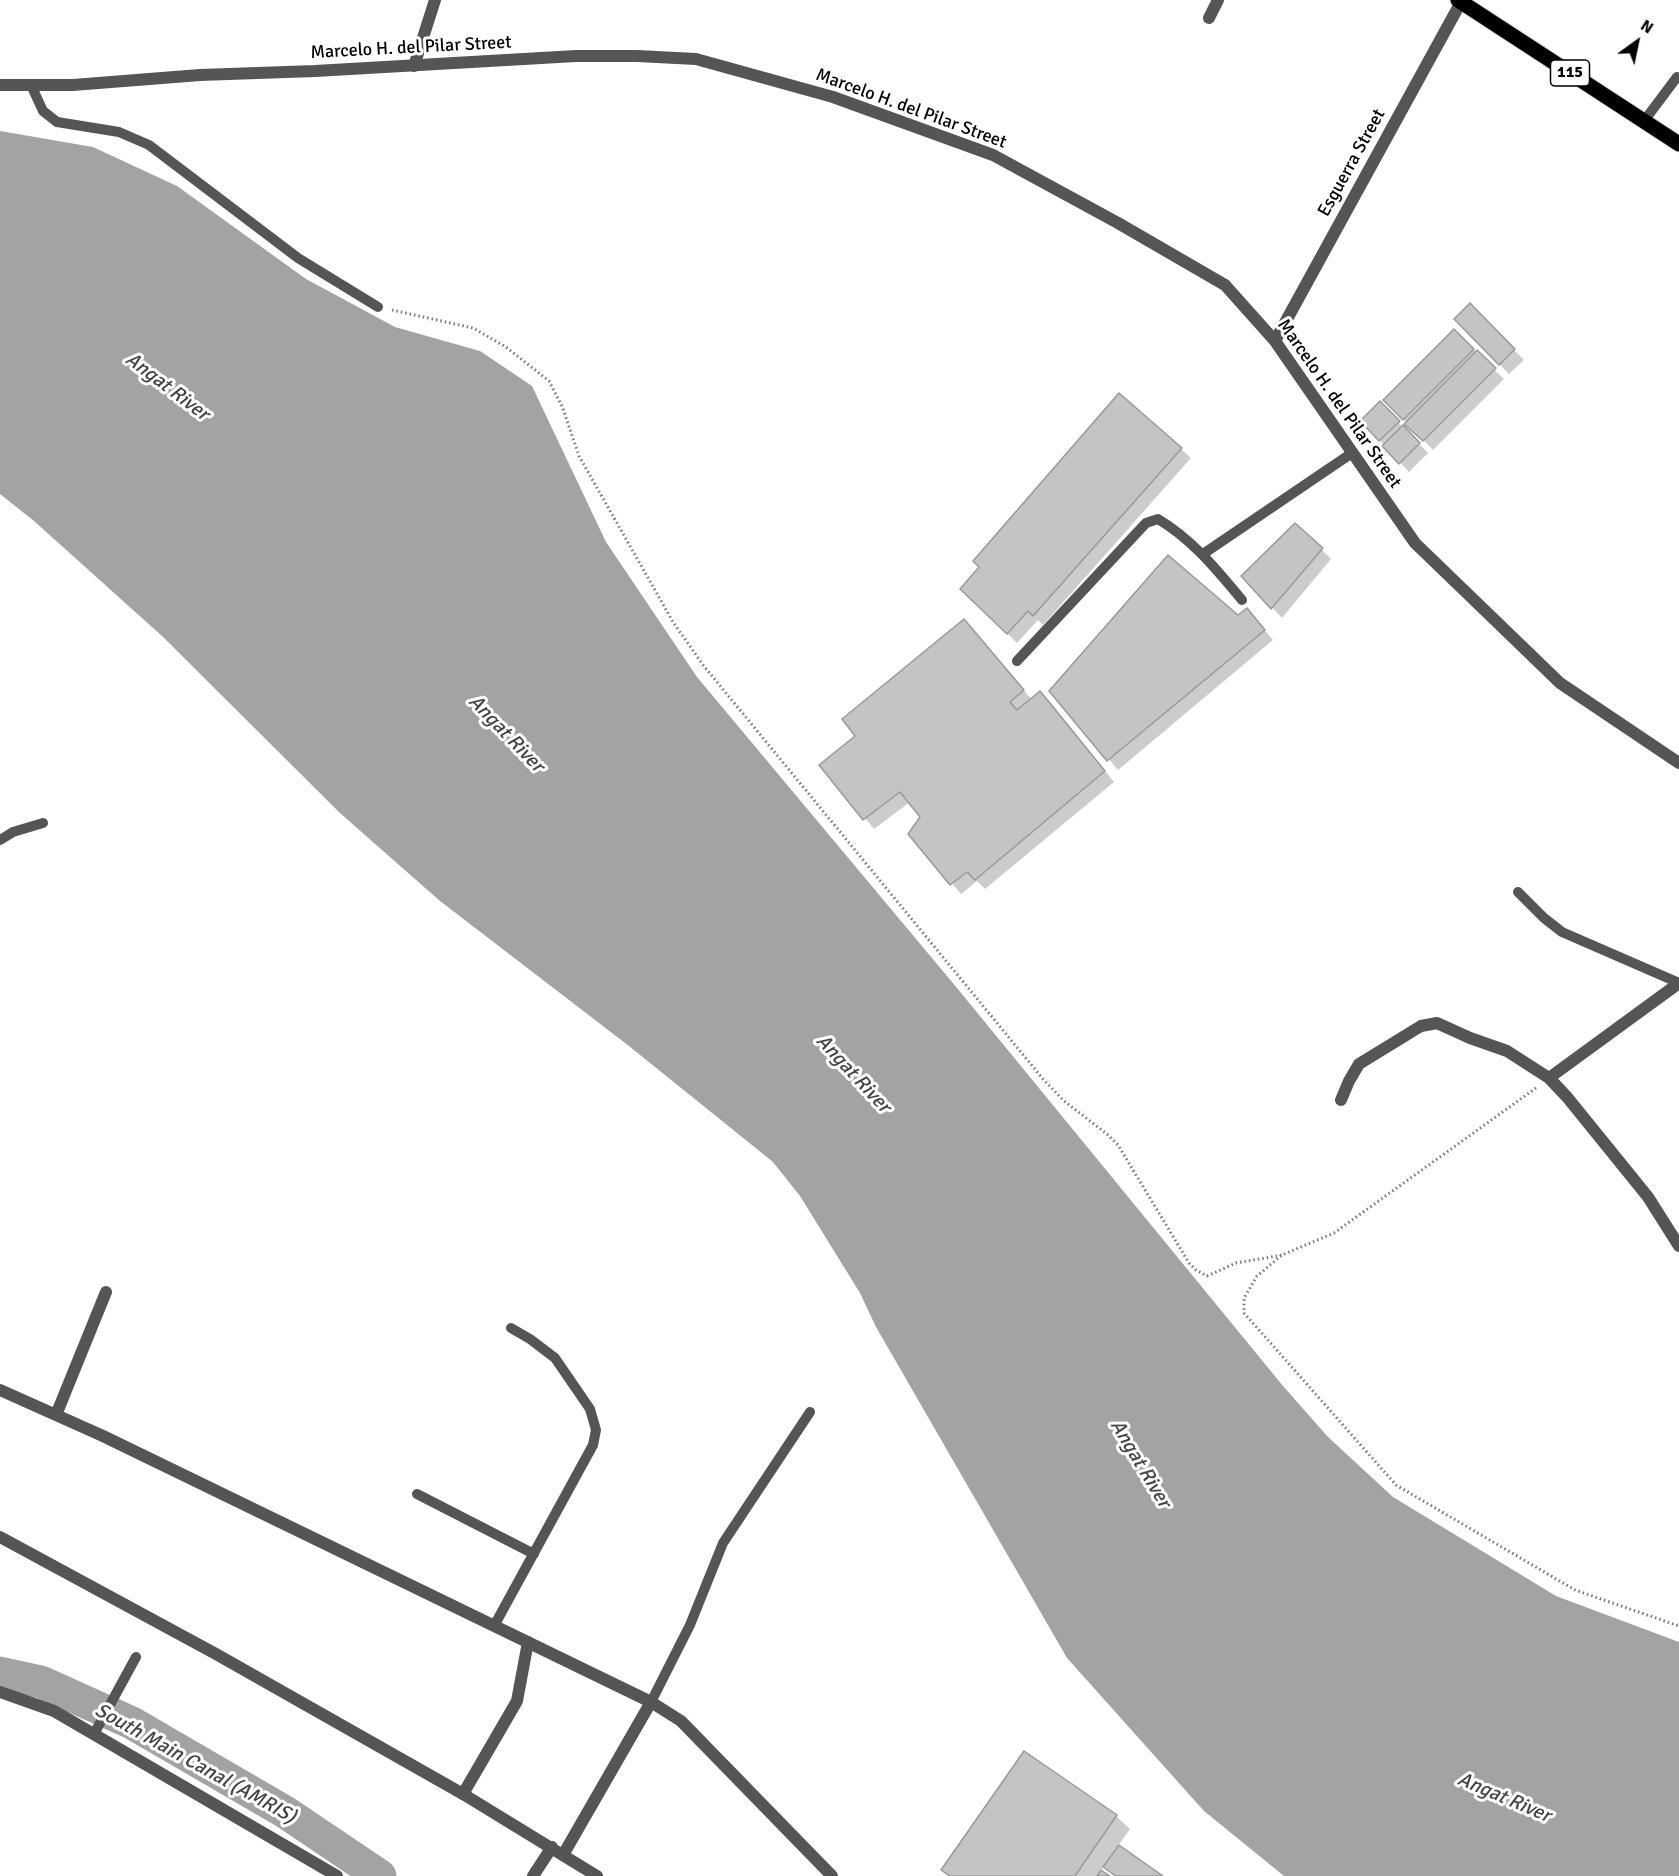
<!DOCTYPE html>
<html>
<head>
<meta charset="utf-8">
<style>
  body { margin:0 }
  #map { position:relative; width:1679px; height:1876px; overflow:hidden; background:#fff; font-family:Signika,sans-serif }
  canvas { display:block }
  .north { position:absolute; left:1607px; top:12px; width:60px; height:60px; -webkit-text-stroke:4px #fff; paint-order:stroke; rotate:33deg; font-size:16px; font-weight:700; line-height:24px; text-align:center; color:#000 }
  .north::after { content:''; display:block; margin:auto; width:21px; height:27px; background:#000; clip-path:polygon(50% 0,100% 100%,50% 72%,0 100%) }
</style>
</head>
<body>
<div id="map">
<canvas width="1679" height="1876"></canvas>
<div class="north">N</div>
</div>
<script>
const c = document.querySelector('canvas').getContext('2d');
c.lineJoin = 'round';
function fillPath(path, color) { c.fillStyle = color; c.fill(path, 'evenodd'); }
function stroke(path, color, width, dash) { c.strokeStyle = color; c.lineWidth = width; c.lineCap = dash ? 'butt' : 'round'; c.setLineDash(dash || []); c.stroke(path); }
function write(font, color, halo, rows, align = 'center') {
  c.font = font + ' Signika,sans-serif'; c.lineWidth = 6; c.setLineDash([]); c.textBaseline = 'middle'; c.strokeStyle = halo; c.fillStyle = color; for (const [text, x, y, turn = 0] of rows) {
    c.save(); c.translate(x, y); c.rotate((+turn || 0) * Math.PI / 180); c.textAlign = isNaN(turn) ? turn : align; if (halo) c.strokeText(text, 0, 0); c.fillText(text, 0, 0); c.restore();
  }
}
const water = new Path2D(`
  M0 131 93 147 177 186 306 279 395 327 480 351 532 386 606 542 697 677 957 988 1283 1386 1328 1437 1393 1497 1556 1596 1679 1642V1876H1284L1204 1811 1067 1658 876 1327 860 1293 800 1196 773 1162 629 1046 440 901 340 813 162 636 34 521 0 494Z`);
const shadow = new Path2D(`
  M1470 305 1524 360 1509 374 1456 319Z
  M1454 331 1504 379 1433 450 1385 400Z
  M1380 403 1428 453 1409 472 1362 421Z
  M1181 449 1191 458 1043 625 1038 620 1017 643 962 589 981 567Z
  M1321 549 1331 559 1282 618 1243 576Z
  M1238 617 1256 620 1273 640 1118 770 1051 691Z
  M973 631 1032 700 1040 693 1050 702 1114 782 985 889 977 881 961 894 910 834 922 817 910 802 874 829 822 765 857 736Z
  M1025 1753 1116 1816 1130 1829 1118 1846 1160 1876H1114L1104 1866 1101 1871 1107 1876H949L943 1870Z`);
const river = new Path2D(`
  M0 1673 41 1682 132 1723 285 1812 380 1876`);
const building = new Path2D(`
  M1470 303 1515 349 1499 365 1454 319Z
  M1454 329 1474 349 1403 420 1383 400Z
  M1477 350 1496 368 1423 441 1404 424Z
  M1119 393 1182 448 1033 616 1028 611 1007 634 960 589 979 567 973 561Z
  M1380 401 1400 421 1379 441 1360 421Z
  M1403 425 1420 443 1399 464 1382 446Z
  M1295 523 1323 548 1271 609 1241 576Z
  M1168 555 1238 615 1247 608 1265 630 1107 761 1049 691Z
  M964 619 1024 690 1010 702 1017 710 1040 691 1105 771 975 880 967 872 950 885 908 834 920 817 900 792 863 820 819 765 855 736 842 719Z
  M1024 1751 1117 1815 1075 1876H950L941 1870Z
  M1119 1845 1163 1876H1116L1103 1867Z
  M1101 1870 1110 1876H1097Z`);
const path = new Path2D(`
  M392 310 473 328 506 347 549 381 562 406 579 456 673 622 703 665 1043 1079 1064 1101 1107 1134 1118 1145 1189 1263 1196 1270 1207 1276 1236 1263 1282 1255
  M1536 1088 1334 1233 1282 1255 1257 1276 1244 1298V1313L1396 1485 1575 1590 1679 1626`);
const service = new Path2D(`
  M31 85 43 111 57 122 119 132 149 145 298 258 378 307
  M1644 121 1677 77
  M1203 554 1352 453
  M1017 661 1146 523 1158 519C1193 540 1217 570 1242 600
  M0 840 13 832 43 823
  M1518 892 1544 918 1562 932 1679 983
  M417 1494 534 1554
  M494 1626 593 1445 596 1430 590 1409 555 1358 530 1339 511 1328
  M651 1702 690 1625 723 1543 810 1412
  M94 1734 136 1657`);
const minor = new Path2D(`
  M1209 18 1218 0
  M414 66 435 0
  M1549 1078 1679 983
  M1341 1100 1349 1081 1359 1064 1421 1026 1437 1023 1470 1038 1507 1051 1549 1078 1567 1097 1648 1197 1679 1246
  M0 1390 103 1436 651 1702 681 1721 832 1876
  M56 1415 106 1292
  M0 1692 54 1711 337 1876
  M463 1794 517 1701 528 1642
  M563 1855 651 1702
  M533 1876 552 1847`);
const tertiary = new Path2D(`
  M0 85H73L200 75 315 71 576 56H637L696 59 833 97 993 155 1118 223 1225 285 1275 341 1415 543 1560 683 1679 763
  M1275 341 1461 2
  M0 1537 216 1654 463 1794 597 1876`);
const primary = new Path2D(`
  M1458 0 1679 144`);
const shields = [
  [1570,73,39]
];
const shieldNames = [
  ["115",1570,73]
];
const streetNames = [
  ["Marcelo H. del Pilar Street",411,48,-3],
  ["Marcelo H. del Pilar Street",911,109,20],
  ["Esguerra Street",1352,163,-61],
  ["Marcelo H. del Pilar Street",1339,404,55]
];
const waterNames = [
  ["Angat River",167,387,37],
  ["Angat River",506,734,46],
  ["Angat River",853,1074,47],
  ["Angat River",1140,1464,59],
  ["South Main Canal (AMRIS)",195,1764,29],
  ["Angat River",1504,1798,23]
];
fillPath(water, '#a3a3a3');
fillPath(shadow, '#0003');
stroke(river, '#a3a3a3', 33);
fillPath(building, '#c4c4c4');
stroke(building, '#999', 1.5);
stroke(primary, '#dbdbdb', 17);
stroke(path, '#777', 3, [1.5, 3]);
stroke(service, '#555', 10);
stroke(minor, '#555', 12);
stroke(tertiary, '#555', 12);
stroke(primary, '#000', 15);
for (const [x, y, w] of shields) { const box = new Path2D(); box.roundRect(x - w / 2, y - 13, w, 26, 4.5); c.fillStyle = '#fff'; c.fill(box); stroke(box, '#000', 1.5); }
write('bold 16px', '#000', null, shieldNames);
write('18px', '#000', '#fff', streetNames);
write('italic 20px', '#444', '#fff', waterNames);
</script>
</body>
</html>
